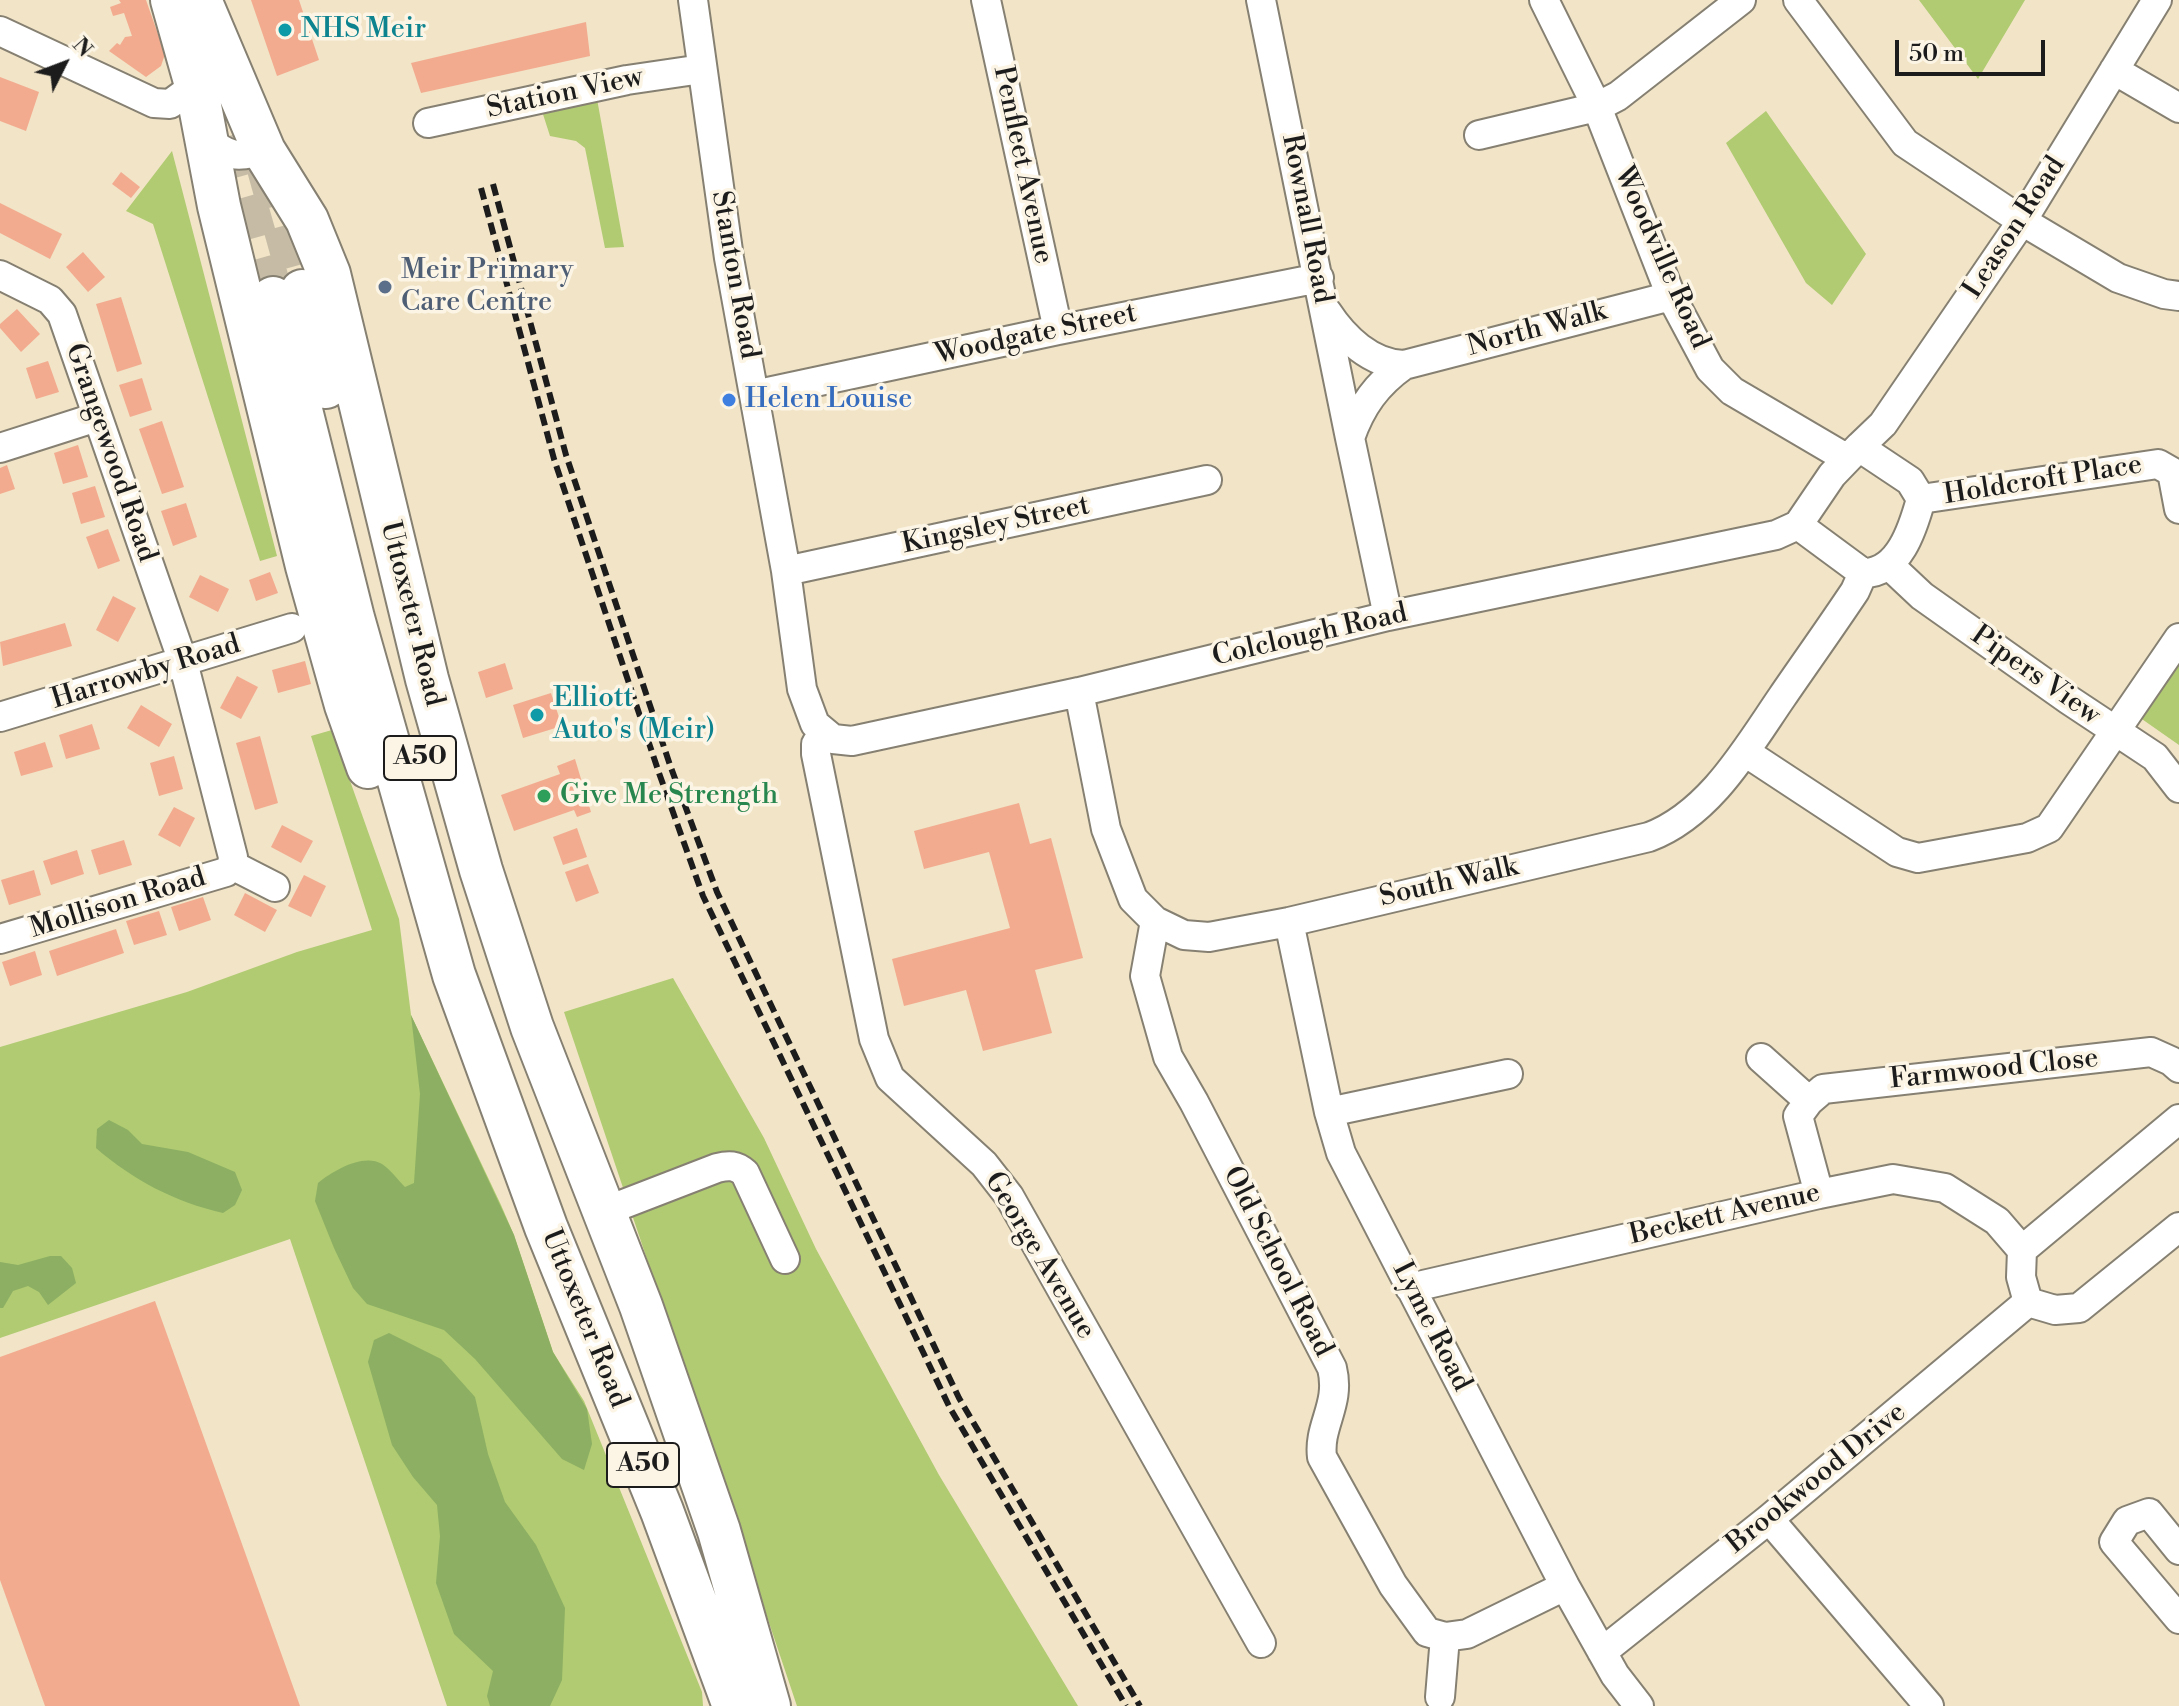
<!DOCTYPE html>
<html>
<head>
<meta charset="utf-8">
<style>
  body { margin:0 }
  #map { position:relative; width:2179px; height:1706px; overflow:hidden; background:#f1e4c7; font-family:"Libre Bodoni",serif }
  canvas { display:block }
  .north { position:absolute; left:24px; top:24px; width:80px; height:80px; -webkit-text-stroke:6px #fcf5e5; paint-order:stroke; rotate:48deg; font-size:22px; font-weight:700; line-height:32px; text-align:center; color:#1c1c1c }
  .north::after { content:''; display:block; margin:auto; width:28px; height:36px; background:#1c1c1c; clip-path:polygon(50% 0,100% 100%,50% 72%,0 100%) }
  .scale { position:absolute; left:1895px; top:40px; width:150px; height:36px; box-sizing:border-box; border:4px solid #1c1c1c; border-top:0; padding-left:10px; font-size:24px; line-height:28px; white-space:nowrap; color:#1c1c1c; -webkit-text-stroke:6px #fcf5e5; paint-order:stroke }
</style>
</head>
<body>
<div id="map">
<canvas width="2179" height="1706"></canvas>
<div class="north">N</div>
<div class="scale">50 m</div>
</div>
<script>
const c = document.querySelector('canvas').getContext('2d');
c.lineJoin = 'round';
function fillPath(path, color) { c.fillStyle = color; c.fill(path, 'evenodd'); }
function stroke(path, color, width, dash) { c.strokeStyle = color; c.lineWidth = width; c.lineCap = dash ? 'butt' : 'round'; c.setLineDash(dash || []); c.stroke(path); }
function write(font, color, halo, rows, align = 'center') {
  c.font = font + ' "Libre Bodoni",serif'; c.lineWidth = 7; c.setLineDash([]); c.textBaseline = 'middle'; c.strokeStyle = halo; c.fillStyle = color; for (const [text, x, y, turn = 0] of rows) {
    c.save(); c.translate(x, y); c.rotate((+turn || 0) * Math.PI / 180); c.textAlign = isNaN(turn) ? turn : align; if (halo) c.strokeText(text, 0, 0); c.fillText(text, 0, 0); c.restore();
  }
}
const green = new Path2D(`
  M1919 0H2025L1978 79Z
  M597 99 624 247 605 248 585 148 576 141 550 136 541 108Z
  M1766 111 1866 254 1832 305 1806 283 1726 143Z
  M172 151 277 556 260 561 153 224 126 211Z
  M2179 656V745L2139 717Z
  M332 730 399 919 411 1015 501 1205 514 1235 553 1352 584 1401 702 1692 703 1706H447L290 1239 0 1338V1047L187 992 297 952 372 930 311 736Z
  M673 978 764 1138 816 1249 939 1475 1078 1706H797L564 1012Z`);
const forest = new Path2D(`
  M411 1015 514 1235 553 1352 587 1409 592 1444 584 1470 562 1459 475 1359 444 1330 367 1304 353 1288 334 1248 315 1201 318 1183C333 1171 363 1153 382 1164 390 1169 398 1180 405 1187L414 1183 420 1094Z
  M109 1120 128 1130 142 1144 188 1152 235 1172 242 1190 235 1205 223 1213C175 1202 133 1180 96 1148L97 1129Z
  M50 1256H61L72 1268 76 1283 48 1305 39 1292 28 1286 13 1291 3 1308H0V1262L18 1265Z
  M389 1333 441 1359 475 1397 488 1454 505 1502 536 1545 565 1608 562 1680 550 1706H490L487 1696 493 1671 454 1634 436 1583 440 1536 437 1505 413 1477 392 1445 368 1362 374 1340Z`);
const building = new Path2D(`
  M119 0H146L165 54 161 66 146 77 109 51 117 43 120 45 125 37 132 36 124 13 113 16 110 7 121 3Z
  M251 0H299L319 60 277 76Z
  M586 22 590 56 421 93 411 63Z
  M0 77 39 92 26 131 0 121Z
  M121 172 140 187 131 198 112 184Z
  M0 203 62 234 50 259 0 233Z
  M83 252 105 277 88 292 66 267Z
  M121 297 142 364 117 372 96 304Z
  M17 309 40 334 21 352 0 328V324Z
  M48 361 59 392 36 399 26 368Z
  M142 378 152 410 130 417 119 385Z
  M162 421 184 487 162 494 139 429Z
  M78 445 88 477 63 484 54 453Z
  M7 465 15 489 0 494V468Z
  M95 486 105 517 81 524 72 493Z
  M186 503 197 537 173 546 161 511Z
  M108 529 120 561 98 569 86 537Z
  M270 572 278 593 256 601 249 580Z
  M200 575 229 589 218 612 189 597Z
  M113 596 136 608 118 642 96 630Z
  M65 623 72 646 3 666 0 642Z
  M305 661 311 684 278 693 272 670Z
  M505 663 513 689 486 698 478 672Z
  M237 676 258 687 241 719 220 708Z
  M551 693 562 726 523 738 513 705Z
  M141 705 172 724 159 747 127 728Z
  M92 724 100 749 66 759 59 735Z
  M260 736 278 803 255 810 236 743Z
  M45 742 53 767 21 776 14 752Z
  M174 756 183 789 159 796 150 763Z
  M575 759 591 812 577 817 574 810 514 831 501 795 560 774 557 766Z
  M1019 803 1030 844 1051 838 1083 958 1035 970 1052 1033 983 1051 966 990 904 1006 892 959 1010 928 989 852 924 869 914 831Z
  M174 807 195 818 180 847 158 835Z
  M282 825 313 841 301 863 271 847Z
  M577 828 587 857 563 865 553 837Z
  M124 840 132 865 99 875 91 850Z
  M77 850 84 874 51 885 43 861Z
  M588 864 599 893 576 902 565 872Z
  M34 870 41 895 9 905 1 880Z
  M304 875 326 886 311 917 288 906Z
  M245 893 277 910 265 932 234 915Z
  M203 897 211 920 179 931 171 907Z
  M159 911 167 935 134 945 126 921Z
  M116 929 124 953 57 976 49 951Z
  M35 951 42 975 10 986 2 962Z
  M155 1301 300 1706H45L0 1580V1357Z`);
const highwayTunnel = new Path2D(`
  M210 76 273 298
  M267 165 302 291`);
const minor = new Path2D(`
  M693 0 729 258 786 571 802 689 815 724 833 739 852 741 1079 692 1388 616 1776 535 1798 525
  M986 0 1058 330
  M1261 0 1350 438
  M1544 0 1597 107 1671 296 1710 369 1732 391 1846 458
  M1798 0 1905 143 2022 221 2118 278 2164 294 2179 296
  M0 31 154 103 170 104 196 85
  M2114 70 2179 108
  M428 123 627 80 702 69
  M1479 135 1597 107 1618 96 1741 0
  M209 140C230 159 238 156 264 151
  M0 275 50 300 62 314 183 662 233 857 232 865 226 872 0 939
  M1327 312C1344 338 1371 364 1404 365L1671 296
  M754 395 1058 330 1319 278
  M1859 447 1883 424 2022 221 2157 0
  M1859 447 1910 481 1921 499C1913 528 1899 574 1863 573L1798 525 1832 475Z
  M0 448 97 417
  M1921 499 2158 464 2172 472 2179 509
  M1889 565 1922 596 2069 700 2155 757 2179 788
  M786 571 1207 480
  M1388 616 1350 438C1361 406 1377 384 1404 365
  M1079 692 1106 829 1133 899 1155 921 1184 935 1209 937 1289 922 1649 837C1710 814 1747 748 1782 697 1806 662 1831 627 1855 591L1863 573
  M0 717 292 628
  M824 733 816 744V754L874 1039 890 1078 984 1164 1009 1196 1261 1643
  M1745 752 1897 852 1918 858 2027 838 2049 828 2179 638
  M232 865 275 887
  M1155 921 1145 976 1168 1057 1194 1102 1332 1368C1341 1405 1318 1425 1322 1457L1393 1585 1427 1632 1445 1637 1467 1634 1565 1586
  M1289 922 1329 1112 1341 1153 1565 1586 1615 1675 1639 1706
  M1761 1058 1809 1101
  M1329 1112 1508 1074
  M1819 1194 1798 1116 1809 1101 1823 1089 2151 1052 2171 1061 2179 1068
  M603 1212 717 1168C729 1165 736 1165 745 1173L785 1259
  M1410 1288 1819 1194 1893 1179 1945 1188 1997 1221 2022 1250
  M2028 1302 2021 1277 2022 1250 2179 1119
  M2028 1302 2055 1310 2079 1308 2179 1227
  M1769 1519 1929 1706
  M2179 1550 2149 1513 2127 1521 2114 1542 2179 1619
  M1602 1652 1769 1519 2028 1302
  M1440 1697 1445 1637`);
const highway = new Path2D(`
  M172 0 196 85 219 206 307 566 346 705 368 767
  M200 0 264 151 307 220 329 274 427 679 481 870 532 1027 641 1306 719 1531 769 1706
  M302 291 326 387
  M273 298 353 618 454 975 546 1227 662 1511 734 1706`);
const rail = new Path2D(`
  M493 184 566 455 670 765 717 892 959 1398 1140 1706
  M481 188 554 459 659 773 703 896 950 1408 1126 1706`);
const markers = [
  [285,30,8,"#0f9aa8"],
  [385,287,8,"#5c6f8a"],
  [729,400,8,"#3f7fe0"],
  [537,715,8,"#0f9aa8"],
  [544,796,8,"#2e9e5b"]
];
const shields = [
  [420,758,72],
  [643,1465,72]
];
const shieldNames = [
  ["A50",420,758],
  ["A50",643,1465]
];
const cultureNames = [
  ["NHS Meir",301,30],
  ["Elliott",553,699],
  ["Auto's (Meir)",553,731]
];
const streetNames = [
  ["Station View",565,94,-12],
  ["Penfleet Avenue",1022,165,78],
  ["Rownall Road",1306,219,79],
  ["Leason Road",2015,228,-57],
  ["Woodville Road",1661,258,66],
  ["Stanton Road",734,275,80],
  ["North Walk",1537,330,-15],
  ["Woodgate Street",1036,335,-12],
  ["Grangewood Road",110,453,71],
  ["Holdcroft Place",2043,481,-9],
  ["Kingsley Street",996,526,-12],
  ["Uttoxeter Road",411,614,76],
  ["Colclough Road",1310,636,-13],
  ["Harrowby Road",146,673,-17],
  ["Pipers View",2035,676,35],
  ["South Walk",1449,883,-13],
  ["Mollison Road",118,904,-17],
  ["Farmwood Close",1994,1070,-6],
  ["Beckett Avenue",1725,1215,-13],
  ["George Avenue",1039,1256,59],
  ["Old School Road",1277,1262,63],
  ["Uttoxeter Road",584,1319,68],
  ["Lyme Road",1431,1327,63],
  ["Brookwood Drive",1817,1479,-39]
];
const serviceNames = [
  ["Meir Primary",401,271],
  ["Care Centre",401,303]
];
const shopNames = [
  ["Helen Louise",745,400]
];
const leisureNames = [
  ["Give Me Strength",560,796]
];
fillPath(green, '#b0cb71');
fillPath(forest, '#8caf63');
fillPath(building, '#f3ab8f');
stroke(highwayTunnel, '#c6bca5', 42, [42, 21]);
stroke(minor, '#868072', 32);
stroke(highway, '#868072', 46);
stroke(minor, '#fff', 28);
stroke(highway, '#fff', 42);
stroke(rail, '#1c1c1c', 6, [12, 6]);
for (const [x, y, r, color] of markers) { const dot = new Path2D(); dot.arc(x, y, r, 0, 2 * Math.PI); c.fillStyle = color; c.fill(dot); stroke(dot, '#fcf5e5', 3); }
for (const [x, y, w] of shields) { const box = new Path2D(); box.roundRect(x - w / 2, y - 22, w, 44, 6); c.fillStyle = '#fcf5e5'; c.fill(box); stroke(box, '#1c1c1c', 2); }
write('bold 26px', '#1c1c1c', null, shieldNames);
write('28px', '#0d838f', '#fcf5e5', cultureNames, 'left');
write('28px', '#1c1c1c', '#fcf5e5', streetNames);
write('28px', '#4e5e75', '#fcf5e5', serviceNames, 'left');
write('28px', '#366cbe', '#fcf5e5', shopNames, 'left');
write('28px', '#27864d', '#fcf5e5', leisureNames, 'left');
</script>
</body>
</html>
